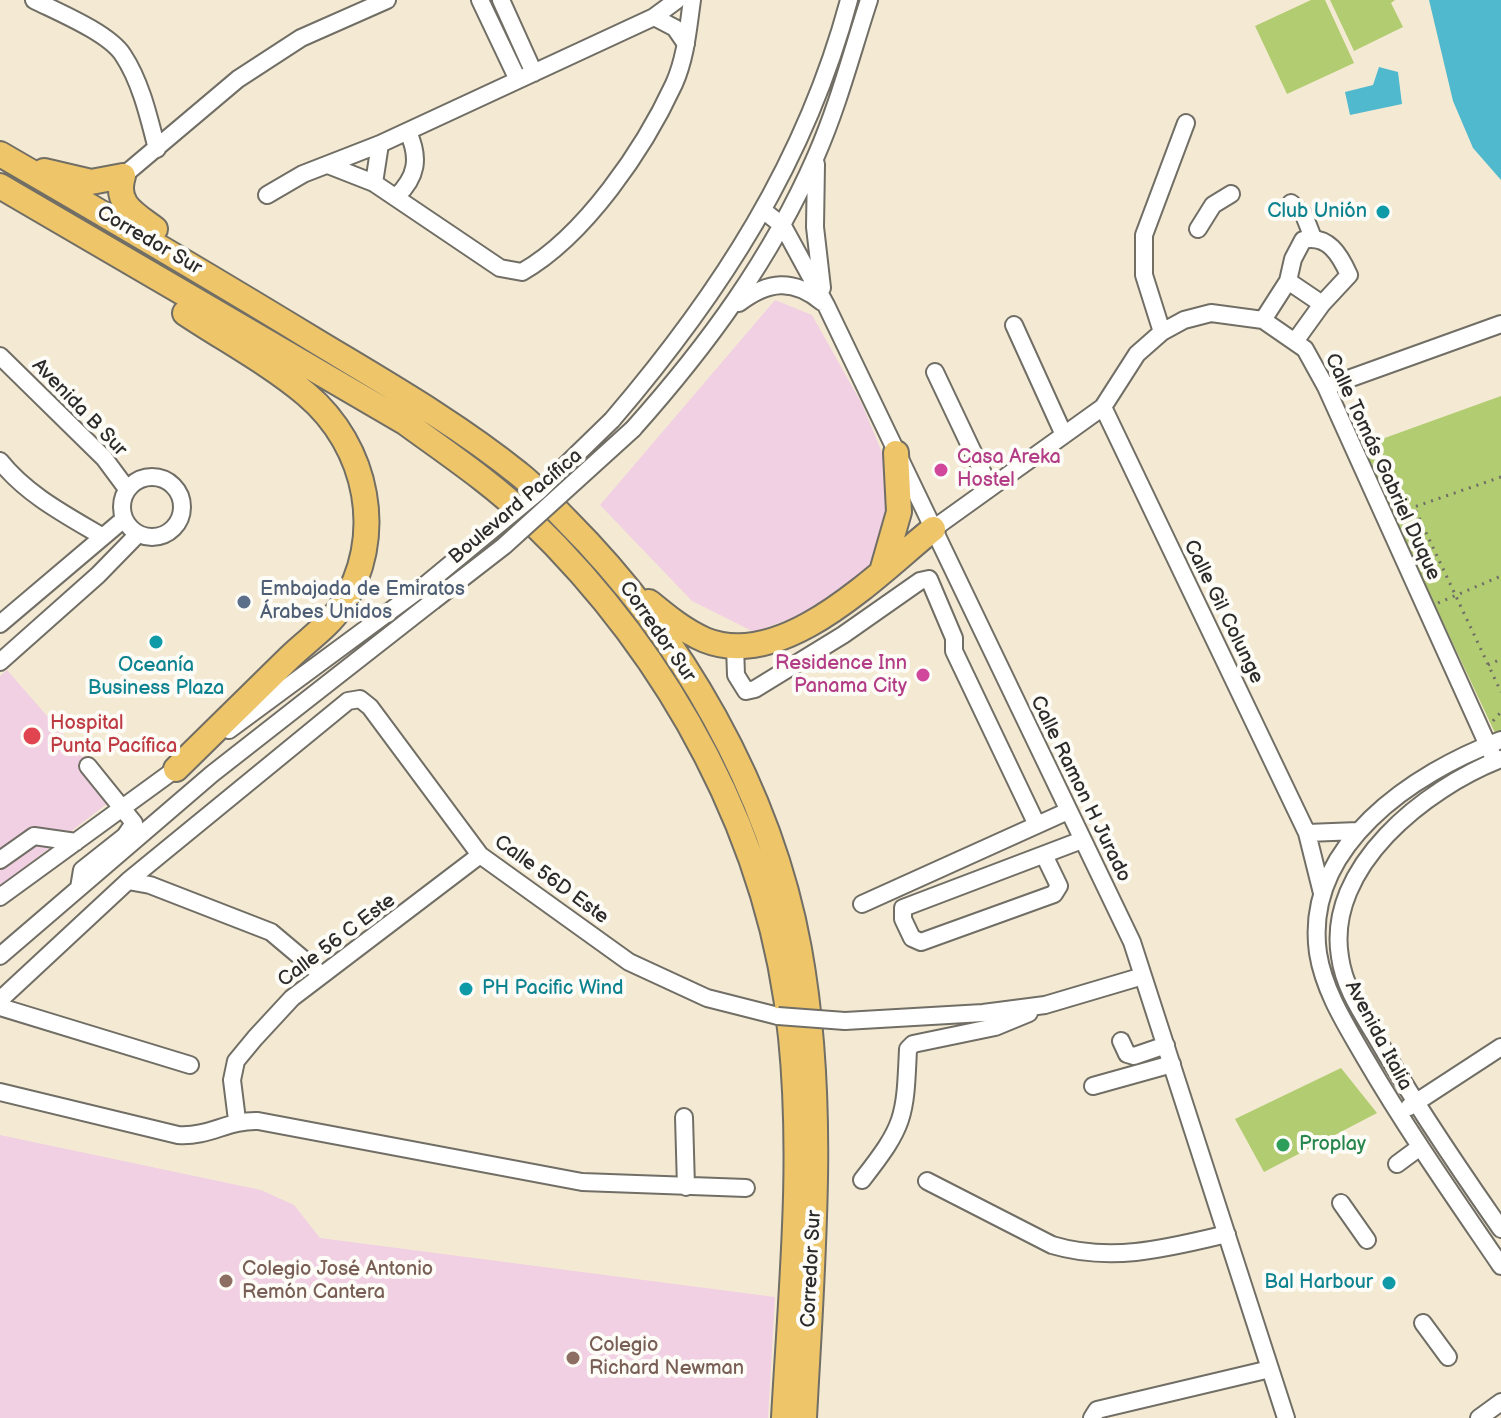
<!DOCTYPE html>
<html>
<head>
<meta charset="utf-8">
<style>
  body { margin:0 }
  canvas { display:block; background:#f4ead3 }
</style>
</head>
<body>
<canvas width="1501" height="1418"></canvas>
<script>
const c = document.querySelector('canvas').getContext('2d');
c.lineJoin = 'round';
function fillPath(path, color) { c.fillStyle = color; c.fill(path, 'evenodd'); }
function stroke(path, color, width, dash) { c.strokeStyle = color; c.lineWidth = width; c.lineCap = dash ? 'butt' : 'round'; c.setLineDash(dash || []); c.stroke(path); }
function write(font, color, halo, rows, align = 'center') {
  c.font = font + ' "Balsamiq Sans",sans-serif'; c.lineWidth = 8; c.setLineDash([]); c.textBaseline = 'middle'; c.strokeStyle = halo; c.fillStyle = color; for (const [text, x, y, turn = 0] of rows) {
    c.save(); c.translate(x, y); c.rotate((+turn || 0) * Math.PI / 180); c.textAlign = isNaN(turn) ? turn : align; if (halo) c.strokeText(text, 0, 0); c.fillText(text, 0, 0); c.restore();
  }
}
const built = new Path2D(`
  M775 300 812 315 862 404 883 455 892 515 882 550 861 574 800 615 754 632 692 601 600 505Z
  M7 670 117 796 0 886V676Z
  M0 1135 261 1190 294 1205 320 1238 775 1297 768 1418H0Z`);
const green = new Path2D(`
  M1311 0H1325L1354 63 1287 94 1255 26Z
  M1330 0H1395L1391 3 1403 27 1354 51Z
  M1501 396V734L1496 735 1359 444H1368Z
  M1341 1068 1377 1113 1264 1172 1235 1119Z`);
const water = new Path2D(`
  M1429 0H1501V180L1473 148 1453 101Z
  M1379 67 1398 72 1402 104 1350 115 1345 92 1373 85Z`);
const path = new Path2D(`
  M1501 477 1414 507 1501 692
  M1438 603 1501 576
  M1488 665 1501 659
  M1493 721 1501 712`);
const minor = new Path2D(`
  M34 0C58 12 109 33 123 55 141 82 149 118 157 149
  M480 0 518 80
  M501 0 534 73
  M654 17 675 28 686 44
  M816 164 815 227 822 288
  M328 165 374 183 500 268 522 272C585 236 644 149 674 84 686 57 688 28 692 0
  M123 176 238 79 301 38 387 0
  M374 183 380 144
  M267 195 303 174 380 144 654 17 677 0
  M396 197C417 177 420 158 408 132
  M1291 203 1304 215 1313 238
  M764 211 783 226 826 305 1132 942 1286 1418
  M1198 229 1213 205 1231 194
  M739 303C768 281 793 278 822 302
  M1263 320 1288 281
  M1014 325 1064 435
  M1162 332 1144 275V235L1186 123
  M1296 340 1322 304 1349 275C1340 255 1328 234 1303 240L1293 259 1288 281 1322 304
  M0 356 104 458 127 489
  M935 372 990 488
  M1326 387 1501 324
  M1103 407 1307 833 1322 893
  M612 420C720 294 806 161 849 0
  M633 429C707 346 771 259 816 156 838 106 852 52 869 0
  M0 461C27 495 66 515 103 537
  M122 507a30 30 0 1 1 60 0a30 30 0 1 1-60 0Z
  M933 529 1103 407 1137 354 1162 332 1184 320 1211 313 1263 320 1305 349 1326 387 1495 761
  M0 624 124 519
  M735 646 736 675 746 691 755 689 843 635 920 581 929 579 954 638V651L1037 825 1068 811
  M0 662 98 575 138 534
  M229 730 424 586
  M1501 740C1413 773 1303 846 1318 953 1324 991 1346 1025 1365 1058 1407 1130 1454 1197 1501 1266
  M1501 759C1426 788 1325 867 1340 957 1344 986 1360 1010 1375 1035 1413 1101 1457 1166 1501 1229
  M1307 833 1358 831
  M1044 855 1059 886 1054 894 921 942 912 938 903 919V908L1082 840
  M0 860 34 836 76 842
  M128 881 150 885 271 932 322 975
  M79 888 82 870 125 836 134 823 88 766
  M0 897 184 763
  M862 904 1037 825
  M0 956 212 774 433 601
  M0 1000 128 881 348 701 360 699 370 707 480 855 629 962 707 998 778 1016
  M0 1007 190 1065
  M845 1021 983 1013 1045 1005 1143 976
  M1121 1041 1127 1054 1134 1056 1166 1045
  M1093 1086 1172 1064
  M0 1092 178 1135C210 1137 227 1120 258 1121L582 1182 746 1188
  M1409 1107 1501 1047
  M684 1117 686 1187
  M237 1120 232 1080 236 1061 255 1038 292 998 480 855
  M1397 1164 1420 1147
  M862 1180C905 1125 905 1118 908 1049L913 1044 995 1027 1029 1013
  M927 1181 1052 1245C1112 1263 1168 1248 1227 1234
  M1341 1203 1367 1240
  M1423 1323 1448 1357
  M1092 1418 1097 1410 1270 1369
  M1479 1418 1501 1402`);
const highway = new Path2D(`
  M0 154C107 216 214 279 319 343 387 384 457 424 519 474 536 487 551 505 566 520 681 635 770 789 799 949 827 1104 812 1262 804 1418
  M44 171 91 182 123 176
  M123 176C114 204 135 214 155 229
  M0 186 406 423C447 453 492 483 529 519 671 656 772 840 791 1037 804 1164 791 1292 784 1418
  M883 568 899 512 896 453
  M649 602C666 616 684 631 705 640 784 672 877 574 933 529
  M176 769C214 732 251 695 289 658 305 642 329 626 341 607 387 538 368 446 306 394 269 363 224 339 185 313`);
const minorBridge = new Path2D(`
  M424 586 539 491 612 420
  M433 601 504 546 633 429
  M778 1016 845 1021`);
const markers = [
  [1383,212,8,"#0f9aa8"],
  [941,470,8,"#d1479c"],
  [244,602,8,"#5c6f8a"],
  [156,642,8,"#0f9aa8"],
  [923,675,8,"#d1479c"],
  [32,736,10,"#e0444e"],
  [466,989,8,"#0f9aa8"],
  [1283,1145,8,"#2e9e5b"],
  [226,1281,8,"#8d6e63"],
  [1389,1283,8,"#0f9aa8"],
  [573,1358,8,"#8d6e63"]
];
const cultureNames = [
  ["Club Unión",1367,212],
  ["Oceanía",156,666,"center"],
  ["Business Plaza",156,689,"center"],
  ["PH Pacific Wind",482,989,"left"],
  ["Bal Harbour",1373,1283]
];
const streetNames = [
  ["Corredor Sur",149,241,30],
  ["Avenida B Sur",79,408,46],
  ["Calle Tomás Gabriel Duque",1382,467,65],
  ["Boulevard Pacífica",516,507,-40],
  ["Calle Gil Colunge",1223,612,64],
  ["Corredor Sur",657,632,55],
  ["Calle Ramon H Jurado",1080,789,64],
  ["Calle 56D Este",551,880,36],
  ["Calle 56 C Este",337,941,-37],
  ["Avenida Italia",1378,1036,62],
  ["Corredor Sur",812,1269,-87]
];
const hotelNames = [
  ["Casa Areka",957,458],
  ["Hostel",957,481],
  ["Residence Inn",907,664,"right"],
  ["Panama City",907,687,"right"]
];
const serviceNames = [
  ["Embajada de Emiratos",260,590],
  ["Árabes Unidos",260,613]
];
const healthNames = [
  ["Hospital",50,724],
  ["Punta Pacífica",50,747]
];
const leisureNames = [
  ["Proplay",1299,1145]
];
const educationNames = [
  ["Colegio José Antonio",242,1270],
  ["Remón Cantera",242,1293],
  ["Colegio",589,1346],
  ["Richard Newman",589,1369]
];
fillPath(built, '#f1d0e3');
fillPath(green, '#b2cc71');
fillPath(water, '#51b9ce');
stroke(minor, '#716e66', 20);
stroke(highway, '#716e66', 28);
stroke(path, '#716e66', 3, [2, 6]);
stroke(minor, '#fff', 16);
stroke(highway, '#eec569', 24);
stroke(minorBridge, '#716e66', 20, []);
stroke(minorBridge, '#fff', 16);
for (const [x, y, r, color] of markers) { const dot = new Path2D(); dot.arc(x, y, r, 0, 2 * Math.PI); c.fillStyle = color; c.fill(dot); stroke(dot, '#fdfcf7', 3); }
write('20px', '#0d838f', '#fdfcf7', cultureNames, 'right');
write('20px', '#2b2b2b', '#fdfcf7', streetNames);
write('20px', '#b23c85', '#fdfcf7', hotelNames, 'left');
write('20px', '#4e5e75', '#fdfcf7', serviceNames, 'left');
write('20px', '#be3a42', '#fdfcf7', healthNames, 'left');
write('20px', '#27864d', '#fdfcf7', leisureNames, 'left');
write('20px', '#785e54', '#fdfcf7', educationNames, 'left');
</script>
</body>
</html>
